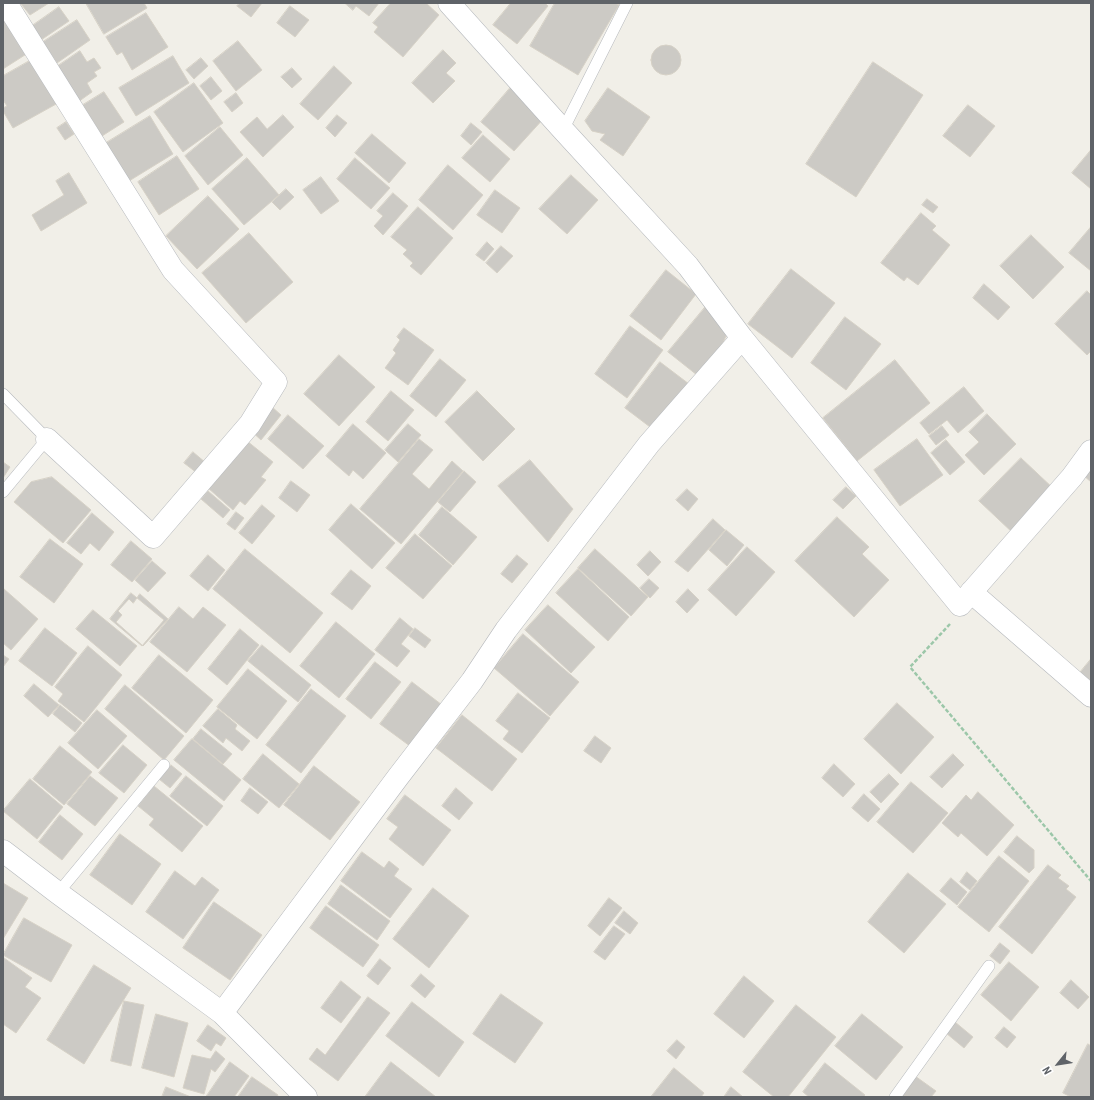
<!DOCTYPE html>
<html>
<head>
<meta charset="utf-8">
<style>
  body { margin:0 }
  #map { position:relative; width:1094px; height:1100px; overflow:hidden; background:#f1efe8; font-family:"Roboto Condensed",sans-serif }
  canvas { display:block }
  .frame { position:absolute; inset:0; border:4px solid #5f6368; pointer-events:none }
  .north { position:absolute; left:1038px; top:1044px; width:40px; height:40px; -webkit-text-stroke:3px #fff; paint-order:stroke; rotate:240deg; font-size:11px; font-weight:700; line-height:16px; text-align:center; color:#5f6368 }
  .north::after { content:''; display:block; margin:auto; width:14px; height:18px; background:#5f6368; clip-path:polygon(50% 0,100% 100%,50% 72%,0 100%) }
</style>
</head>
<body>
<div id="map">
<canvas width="1094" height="1100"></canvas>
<div class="frame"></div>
<div class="north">N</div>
</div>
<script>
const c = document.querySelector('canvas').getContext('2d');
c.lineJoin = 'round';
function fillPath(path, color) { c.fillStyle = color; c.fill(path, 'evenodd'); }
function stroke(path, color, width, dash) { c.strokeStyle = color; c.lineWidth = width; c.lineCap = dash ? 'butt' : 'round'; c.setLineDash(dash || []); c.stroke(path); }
const building = new Path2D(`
  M23 3H49L30 15 21 4Z
  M86 3H144L147 8 104 34Z
  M240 3H262L251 17 237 6Z
  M345 3H379L369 16 356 6 353 10Z
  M391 3H426L439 15 403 57 374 32 378 27 373 23Z
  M511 3H545L548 6 517 44 493 25Z
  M555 3H615L619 5 578 75 530 46Z
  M290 6 309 20 295 37 277 23Z
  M59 7 69 21 41 40 32 26Z
  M146 13 168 47 132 70 122 52 117 55 106 37Z
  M3 14 28 53 3 69Z
  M77 20 90 40 57 63 43 42Z
  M238 41 262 70 236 91 213 61Z
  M651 60a15 15 0 1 1 30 0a15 15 0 1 1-30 0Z
  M443 50 456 63 446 73 455 81 433 103 412 83Z
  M80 51 87 62 94 58 101 68 94 72 97 76 87 83 92 92 78 102 55 68Z
  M173 56 189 83 136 116 119 88Z
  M201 58 208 66 194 79 186 70Z
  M33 59 58 103 13 128 3 111V108L7 106 3 100V76Z
  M873 62 923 95 856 197 806 164Z
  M334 66 352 83 318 120 300 104Z
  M292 68 302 79 292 88 281 77Z
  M211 77 222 91 211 100 200 86Z
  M194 83 223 123 183 152 154 112Z
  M511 87 545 117 514 151 481 122Z
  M608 88 650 117 623 156 600 140 605 134 592 131 585 121Z
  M104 92 124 122 102 136 83 105Z
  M236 93 243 103 232 112 224 102Z
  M968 105 995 126 970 157 943 136Z
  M283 115 294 127 263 157 240 132 257 117 267 129Z
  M337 115 347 123 335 137 326 128Z
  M150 116 173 154 129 181 106 143Z
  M66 122 74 134 65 140 57 128Z
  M471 123 482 132 471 145 461 136Z
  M220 127 243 155 208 185 185 156Z
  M372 134 406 163 389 183 355 153Z
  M483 135 510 159 490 182 462 158Z
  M1091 150V189L1072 173Z
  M177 156 199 189 159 215 138 182Z
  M247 158 279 195 244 225 212 189Z
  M355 158 390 188 371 209 337 179Z
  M448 165 483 195 453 230 419 200Z
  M69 173 87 203 41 231 32 215 64 195 56 181Z
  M571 175 598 200 567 234 539 209Z
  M321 177 339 201 321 214 303 190Z
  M286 189 294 197 280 210 272 202Z
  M495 190 520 208 502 233 477 215Z
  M393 193 408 206 383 235 374 226 383 216 377 211Z
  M208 196 239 229 197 269 166 236Z
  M927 199 938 207 933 213 922 205Z
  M418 207 453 238 421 275 410 266 413 263 403 254 407 250 391 237Z
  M921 213 936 226 932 230 950 245 918 285 907 277 904 281 881 263Z
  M1091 227V271L1069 253Z
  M249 233 293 282 246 323 202 273Z
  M1031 235 1064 267 1033 299 1000 266Z
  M487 242 494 249 484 261 476 255Z
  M501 246 513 256 497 273 486 263Z
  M791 269 835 303 792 358 748 324Z
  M666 270 696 294 661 340 630 316Z
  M984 284 1010 307 998 320 973 298Z
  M1087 291 1091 295V351L1087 355 1055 324Z
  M707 305 724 326 726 336 721 347 697 375 668 352Z
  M845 317 881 344 846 390 811 363Z
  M630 326 663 350 627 398 595 374Z
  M404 328 434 350 408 385 385 368 396 353 393 350 400 340 397 337Z
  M339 355 375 387 339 426 304 394Z
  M440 359 466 380 436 417 410 396Z
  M895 360 930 403 857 461 823 418Z
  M660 362 689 384 654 430 625 408Z
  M964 387 984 411 958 433 947 420 929 434 920 423Z
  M391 391 414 410 388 441 366 422Z
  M477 391 515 429 483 461 445 422Z
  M271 406 281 415 261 440 250 430Z
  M987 414 1016 444 984 475 965 455 979 442 969 432Z
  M288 415 324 446 303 469 268 439Z
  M353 424 386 453 363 479 353 470 349 476 326 456Z
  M408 424 421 435 398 462 385 450Z
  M942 426 949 435 936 445 929 436Z
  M419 439 433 450 412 474 429 489 452 461 463 471 401 544 360 509Z
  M917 439 943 475 900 506 874 470Z
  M946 440 965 462 950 475 931 453Z
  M247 441 273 462 261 477 266 480 245 505 240 501 233 510 208 488Z
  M193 452 206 463 197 473 184 463Z
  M1021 458 1055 490 1014 534 979 501Z
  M530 460 573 509 548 542 498 486Z
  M3 462 10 467 3 478Z
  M1091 465V482L1083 475Z
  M464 471 476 482 450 512 438 502Z
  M52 477 91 510 63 543 14 502 31 482Z
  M291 481 310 495 297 512 279 498Z
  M846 487 856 496 843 509 833 500Z
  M687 489 698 499 688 511 676 500Z
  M208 491 230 510 223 518 201 499Z
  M351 504 395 543 372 569 329 530Z
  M262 505 275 516 252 544 239 533Z
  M442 507 477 537 453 565 419 535Z
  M236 512 244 518 235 530 227 524Z
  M92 513 114 532 99 551 90 543 81 554 67 543Z
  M837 517 869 547 862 554 889 580 854 617 795 561Z
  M713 519 725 530 688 572 675 562Z
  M726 530 744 545 727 566 709 550Z
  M415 534 452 566 423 599 386 568Z
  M50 539 83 564 54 603 20 577Z
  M131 541 152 559 132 582 111 565Z
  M747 547 775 572 736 616 708 590Z
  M245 549 323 613 290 653 213 589Z
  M595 549 648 597 631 616 578 568Z
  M650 551 661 562 648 576 637 565Z
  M208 555 225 570 208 591 190 576Z
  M517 555 528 564 512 583 501 574Z
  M152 561 166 573 148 592 135 580Z
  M578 569 629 617 608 641 556 593Z
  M351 570 371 586 352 610 331 594Z
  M649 579 659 588 650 598 640 588Z
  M4 589 38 619 11 650 3 643V590Z
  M688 589 699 600 687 613 676 602Z
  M131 593 164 620 142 646 110 619Z
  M140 594 168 619 143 646 116 622 122 615 118 611 129 599 133 603Z
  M548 605 595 647 571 673 525 630Z
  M179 607 193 619 203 607 226 625 187 672 150 642Z
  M93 610 137 646 120 666 76 629Z
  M400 618 413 629 401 644 410 651 397 667 375 650Z
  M336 622 375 654 339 698 300 666Z
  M45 628 77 653 52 686 19 661Z
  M415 628 431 640 425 648 409 636Z
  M240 629 259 645 227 685 208 669Z
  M523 634 579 682 550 716 494 668Z
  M262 645 311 685 298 702 248 661Z
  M88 646 122 675 84 722 58 701 63 694 55 687Z
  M3 655 9 659 3 667Z
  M159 655 213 700 186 733 132 688Z
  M1091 659V685L1078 675Z
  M375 662 401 682 371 719 346 699Z
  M248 669 287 701 257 739 217 707Z
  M412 682 446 708 414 749 380 724Z
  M34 684 59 705 48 717 24 696Z
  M125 685 184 736 164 760 105 709Z
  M311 689 346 716 301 773 266 745Z
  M518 693 550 718 522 753 503 739 509 731 496 721Z
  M897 703 934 737 901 774 864 739Z
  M60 705 82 723 75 732 53 714Z
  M218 709 237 725 235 729 250 741 242 751 226 738 223 743 203 726Z
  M97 710 127 736 98 769 68 743Z
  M462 715 517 759 492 791 436 748Z
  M201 729 232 754 223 764 193 739Z
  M595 736 611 748 601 763 584 751Z
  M192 739 241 780 224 801 174 760Z
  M123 745 147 765 124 793 99 773Z
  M60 746 92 772 64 805 33 779Z
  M263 754 299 784 279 808 243 779Z
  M953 754 964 765 942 788 930 777Z
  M834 764 855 784 843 797 822 778Z
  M171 765 182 774 170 788 159 779Z
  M314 766 360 802 330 840 284 805Z
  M889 774 899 784 881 803 870 792Z
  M90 776 118 798 95 826 67 804Z
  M186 776 223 806 207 826 170 796Z
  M30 779 63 807 37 839 3 811Z
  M911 782 948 813 913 853 877 822Z
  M154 786 203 826 182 852 149 825 154 819 138 806Z
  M250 788 268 802 258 814 241 801Z
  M456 788 473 803 459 820 442 806Z
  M978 792 1014 825 987 856 961 833 958 837 942 823 966 795 971 800Z
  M864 794 880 809 868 822 852 808Z
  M405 795 451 830 423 866 389 839 398 827 387 819Z
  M60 815 83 834 62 860 39 842Z
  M120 834 161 864 132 905 90 875Z
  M1017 836 1034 850V868L1029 873 1004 852Z
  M362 852 384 868 389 861 399 869 394 876 412 889 390 918 341 881Z
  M999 856 1029 881 989 932 958 907Z
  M1048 865 1061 875 1058 878 1069 886 1066 889 1076 897 1032 954 999 927Z
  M175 871 195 886 202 877 219 890 183 939 146 912Z
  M967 872 977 881 970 890 960 882Z
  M908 873 946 904 904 953 868 922Z
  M951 878 967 892 957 905 940 891Z
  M3 883 28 898 3 939Z
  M341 885 390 921 377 940 328 904Z
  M433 888 469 916 429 968 393 939Z
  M609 898 622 908 600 936 588 926Z
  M214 902 262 935 230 980 183 948Z
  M326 906 379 945 363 967 310 928Z
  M624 911 638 923 630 934 615 923Z
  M24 918 72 945 51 982 3 955Z
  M614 926 625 934 605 960 594 952Z
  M1000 943 1010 951 1000 964 990 956Z
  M4 958 32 978 25 987 41 998 16 1033 3 1024V960Z
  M380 959 391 968 378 985 367 976Z
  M1009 962 1039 987 1011 1021 981 995Z
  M94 965 131 988 84 1064 47 1040Z
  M421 974 435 986 425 998 411 986Z
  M744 976 774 1001 744 1038 714 1014Z
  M1071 980 1089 997 1078 1009 1060 993Z
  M341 981 361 997 341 1023 321 1008Z
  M501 994 543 1023 515 1063 473 1034Z
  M368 997 390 1013 338 1081 309 1059 317 1048 325 1055Z
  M124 1001 144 1005 131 1066 111 1061Z
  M412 1002 464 1042 439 1077 386 1036Z
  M796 1005 836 1037 788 1097H774L743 1072Z
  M156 1014 188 1023 174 1077 142 1068Z
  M862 1014 903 1047 876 1080 835 1046Z
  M955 1022 973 1037 964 1048 946 1033Z
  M208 1025 226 1038 221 1046 216 1043 211 1051 197 1041Z
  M1004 1027 1016 1037 1007 1048 995 1038Z
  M677 1040 685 1047 676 1059 667 1051Z
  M1088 1044 1091 1046V1097H1071L1063 1093Z
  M216 1051 225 1059 215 1072 211 1069 204 1094 183 1088 192 1055 210 1059Z
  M230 1062 249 1076 234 1097H206Z
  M391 1062 436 1097H365Z
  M825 1063 865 1095 863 1097H809L803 1092Z
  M674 1068 704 1093 701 1097H651Z
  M915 1076 936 1091 931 1097 902 1096Z
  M252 1077 278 1095 277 1097H238Z
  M166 1087 191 1097H162Z
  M731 1087 743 1097H724Z`);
const path = new Path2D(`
  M950 624 910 667 1091 881`);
const service = new Path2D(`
  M563 130 627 3
  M3 394 47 439 3 492
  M58 893 164 765
  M895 1097 989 966`);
const minor = new Path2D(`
  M6 3 173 270 276 382 250 424 153 537 47 439
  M449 3 563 130 688 266 742 338 960 605 1072 477 1091 451
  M971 592 1091 696
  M3 851 58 893 222 1013 306 1097
  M222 1013 398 777 472 681 506 630 649 444 742 338`);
fillPath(building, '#cccac5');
stroke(building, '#d6d1c6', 1);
stroke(service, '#b5b8bc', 12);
stroke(minor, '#b5b8bc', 23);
stroke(path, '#9cc7a9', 2.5, [4, 2]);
stroke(service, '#fff', 11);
stroke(minor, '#fff', 22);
</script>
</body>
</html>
